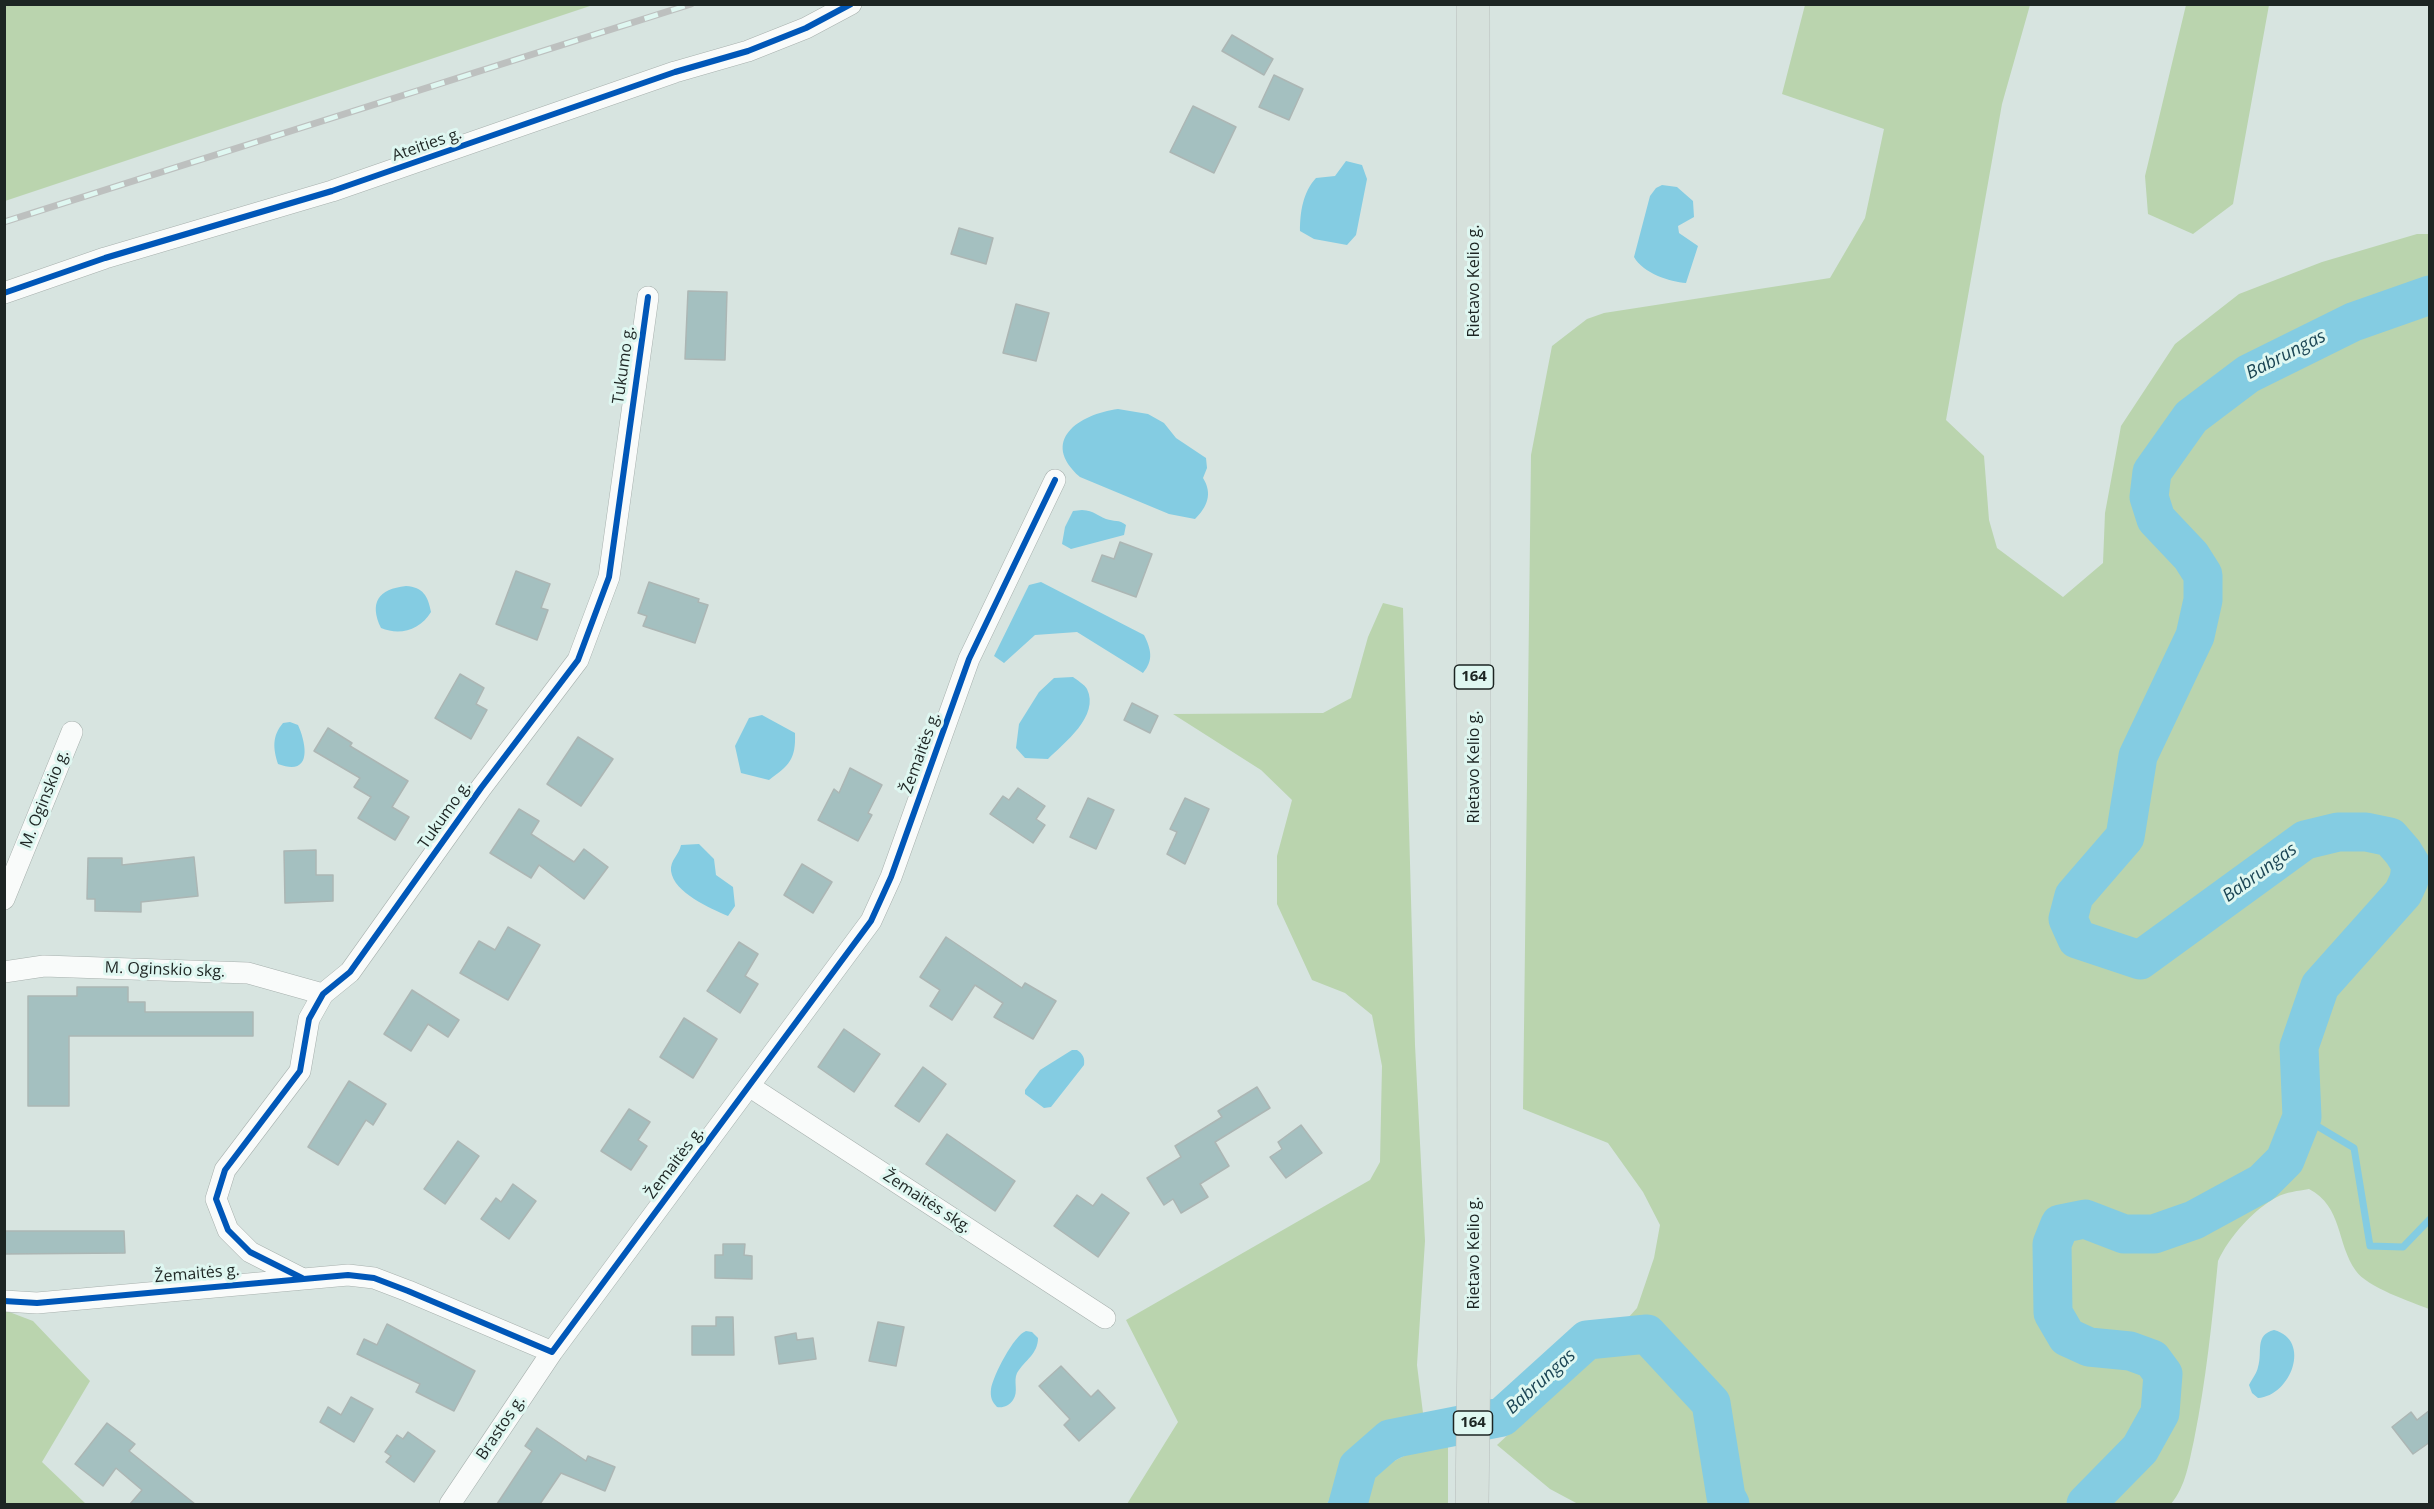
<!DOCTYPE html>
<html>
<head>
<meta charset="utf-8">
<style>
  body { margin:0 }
  #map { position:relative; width:2434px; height:1509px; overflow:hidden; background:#d7e4e0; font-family:"Open Sans",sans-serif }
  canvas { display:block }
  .frame { position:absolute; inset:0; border:6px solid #1d2523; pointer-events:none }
</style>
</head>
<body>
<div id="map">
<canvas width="2434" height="1509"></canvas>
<div class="frame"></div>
</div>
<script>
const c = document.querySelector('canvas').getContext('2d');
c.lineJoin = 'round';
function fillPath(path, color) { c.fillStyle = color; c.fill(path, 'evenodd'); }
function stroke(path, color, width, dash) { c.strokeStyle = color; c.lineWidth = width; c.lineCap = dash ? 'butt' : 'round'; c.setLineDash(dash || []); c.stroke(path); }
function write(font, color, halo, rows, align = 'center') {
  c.font = font + ' "Open Sans",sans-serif'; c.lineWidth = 6; c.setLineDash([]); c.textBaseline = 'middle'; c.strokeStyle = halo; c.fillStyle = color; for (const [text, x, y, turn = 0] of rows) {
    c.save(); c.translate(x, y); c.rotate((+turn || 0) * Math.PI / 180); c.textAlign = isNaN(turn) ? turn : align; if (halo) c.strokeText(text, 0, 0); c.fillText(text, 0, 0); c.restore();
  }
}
const green = new Path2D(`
  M4 5 5 4 593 5 5 201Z
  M1805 5H2030L2002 104 1946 420 1984 456 1989 520 1997 548 2063 597 2103 563 2105 513 2121 426 2175 344 2239 294 2322 262 2417 234H2429V1309C2411 1302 2367 1287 2356 1271 2336 1243 2343 1207 2309 1189 2298 1191 2286 1192 2277 1197 2253 1210 2229 1237 2218 1261 2212 1322 2206 1381 2194 1440 2189 1462 2186 1486 2171 1504H1578L1550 1489 1497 1445 1599 1350 1637 1308 1654 1258 1660 1225 1643 1192 1608 1143 1523 1109 1531 455 1552 346 1587 319 1604 313 1830 278 1865 218 1884 129 1782 94Z
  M2186 5H2269L2233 204 2193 234 2148 214 2145 176Z
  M1383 603 1403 608 1415 1045 1425 1241 1417 1365 1424 1421 1410 1423 1362 1441 1327 1504H1127L1178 1422 1126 1320 1370 1180 1380 1162 1382 1066 1372 1015 1345 993 1312 980 1277 904V856L1292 800 1261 770 1173 714 1323 713 1351 698 1368 637Z
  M4 1310 33 1321 90 1381 42 1462 86 1504H5Z
  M1448 1446V1504H1367L1372 1479 1390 1463 1418 1449Z`);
const water = new Path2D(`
  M1346 161 1362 165 1367 179 1356 235 1347 245 1314 239 1300 231C1300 212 1303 192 1316 178L1335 176Z
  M1662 185 1677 187 1693 201 1694 217 1678 226 1679 233 1698 246 1686 283C1670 282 1643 273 1634 257L1650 196 1656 188Z
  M1118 409 1148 414 1164 423 1176 438 1206 458 1207 468 1203 478C1213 494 1207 507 1195 519L1169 514 1080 477C1039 441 1079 414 1118 409Z
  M1082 510C1095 511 1096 515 1106 519 1114 522 1119 519 1126 525L1124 535 1071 549 1062 544 1065 527 1073 511Z
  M1041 582 1144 635C1151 649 1154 660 1143 673L1077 632 1035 635 1004 663 994 656 1029 585Z
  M406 586C423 587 428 596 431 612 420 630 400 636 381 628 369 603 378 589 406 586Z
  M1073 677C1077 680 1085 685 1087 689 1100 716 1064 743 1048 759L1025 758 1016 748 1019 724 1039 692 1054 678Z
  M762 715 795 733C796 760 789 765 769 780L741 773 735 746 749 718Z
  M290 722 298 725C307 745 312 777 278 764 273 748 272 736 283 723Z
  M699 844 714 859 716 875 733 887 735 906 728 916C710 908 674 893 671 871 670 860 679 855 681 845Z
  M1072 1050H1077C1083 1054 1085 1058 1084 1065L1051 1107 1044 1108 1025 1094V1090L1040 1070Z
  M2274 1330C2312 1340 2291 1396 2258 1398L2252 1393 2249 1385C2252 1379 2257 1373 2258 1367 2263 1352 2254 1335 2274 1330Z
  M1026 1331 1032 1332 1038 1338C1038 1354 1025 1360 1017 1373 1013 1381 1019 1392 1013 1400 1009 1406 1003 1408 997 1407 992 1402 990 1397 991 1389 993 1376 1014 1335 1026 1331Z
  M1449 1416 1448 1446 1418 1449 1390 1463 1372 1479 1367 1504H1327C1333 1494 1334 1480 1339 1469 1357 1429 1411 1423 1449 1416Z`);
const stream = new Path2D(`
  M2302 1117 2354 1148 2370 1246 2403 1247 2430 1219`);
const river = new Path2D(`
  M1348 1504 1358 1467 1390 1439 1502 1417 1587 1340 1647 1334 1711 1403 1726 1497 1730 1504
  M2086 1504 2140 1449 2160 1413 2163 1374 2152 1359 2130 1351 2089 1347 2067 1337 2053 1313 2052 1244 2060 1224 2085 1219 2124 1234H2154L2194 1220 2262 1183 2285 1160 2302 1117 2299 1047 2320 986 2403 893 2409 880 2411 865 2403 852 2390 837 2366 832H2338L2305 840 2140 960 2077 939 2068 919 2074 896 2125 837 2138 756 2195 636 2203 600V575L2191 556 2156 519 2149 497 2152 472 2191 417 2248 374 2353 322 2430 295`);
const building = new Path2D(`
  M1232 35 1273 59 1264 75 1222 51Z
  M1274 75 1303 89 1289 120 1259 107Z
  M1193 106 1236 127 1214 173 1170 152Z
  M959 228 993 238 986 264 951 254Z
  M688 291 727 292 725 360 685 359Z
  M1016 304 1049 313 1036 361 1003 353Z
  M1120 542 1152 554 1136 597 1092 581 1102 555 1114 559Z
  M516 571 550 584 541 608 548 610 537 640 496 624Z
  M649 582 699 599 698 602 708 605 695 643 643 626 647 616 638 613Z
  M460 674 484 688 476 704 487 710 471 739 435 718Z
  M1132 703 1158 716 1150 733 1124 720Z
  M328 728 352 743 350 746 408 781 392 807 409 817 395 840 358 818 371 797 354 787 360 778 314 751Z
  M578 737 613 759 581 806 547 784Z
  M850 768 882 785 868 813 872 815 858 841 818 820 834 789 839 793Z
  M1018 788 1045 806 1036 819 1045 825 1033 843 990 814 1003 796 1009 800Z
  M1088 798 1114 810 1096 849 1070 837Z
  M1185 798 1209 809 1185 864 1167 854 1177 832 1170 829Z
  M519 809 539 821 531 834 574 862 584 849 608 867 584 899 539 865 531 878 490 853Z
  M316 850V875H333V901L285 903 284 851Z
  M194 857 198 896 141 902V912L95 911V899H87L88 858H122V865Z
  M802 864 832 882 813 913 784 895Z
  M508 927 540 945 508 1000 460 973 479 941 495 950Z
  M946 937 1022 988 1025 983 1056 1001 1033 1039 994 1017 1003 1003 975 985 952 1020 930 1006 940 990 920 977Z
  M739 942 758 954 745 976 758 984 740 1013 707 991Z
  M77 987H128V1002H145V1012H253V1036H69V1106H28V996H77Z
  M412 990 459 1020 448 1037 428 1024 411 1051 384 1034Z
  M684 1018 717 1039 693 1078 660 1057Z
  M844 1029 880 1054 854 1092 818 1067Z
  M923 1067 946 1084 919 1122 895 1106Z
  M349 1081 386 1104 373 1125 366 1120 338 1165 308 1147Z
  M1257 1087 1270 1108 1215 1142 1229 1166 1200 1184 1208 1197 1181 1213 1173 1199 1164 1205 1147 1178 1181 1157 1175 1146 1222 1117 1218 1111Z
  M629 1109 650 1122 638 1140 647 1146 631 1170 601 1151Z
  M1301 1125 1322 1153 1286 1178 1270 1157 1282 1149 1278 1142Z
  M947 1134 1015 1181 995 1211 926 1164Z
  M458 1141 479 1156 445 1204 424 1189Z
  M513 1184 536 1201 509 1239 481 1219 496 1198 501 1202Z
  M1102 1194 1129 1213 1098 1257 1054 1226 1077 1195 1093 1206Z
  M4 1231H124L125 1253 4 1254Z
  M723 1244H745L744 1255 752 1256V1279L715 1278V1255H723Z
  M716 1317H733L734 1355H692V1326H716Z
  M878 1322 904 1327 896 1366 869 1361Z
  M387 1324 475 1371 454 1411 416 1392 420 1384 357 1354 364 1339 377 1345Z
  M796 1333 797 1340 813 1338 816 1359 779 1364 775 1337Z
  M1061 1366 1091 1397 1098 1390 1115 1408 1079 1441 1064 1425 1070 1419 1039 1386Z
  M351 1397 373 1409 354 1442 320 1422 328 1407 341 1415Z
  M2430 1410V1442L2413 1454 2392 1427 2411 1412 2417 1420Z
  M107 1423 135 1444 129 1451 195 1504H130L142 1490 116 1468 103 1486 75 1464Z
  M537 1428 586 1461 588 1456 615 1467 605 1491 561 1473 540 1504H497L532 1451 525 1446Z
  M408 1432 435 1451 414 1482 386 1462 391 1456 385 1452 397 1435 403 1439Z`);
const street = new Path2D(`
  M4 293 105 258 332 191 675 72 748 51 806 28 851 4
  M4 899 72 732
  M4 972 44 966 248 973 323 994
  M749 1086 1105 1318
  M301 1278 250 1252 228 1230 216 1199 225 1170 300 1071 309 1019 323 994 350 972 481 788 578 660 609 577 648 297
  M4 1301 37 1303 348 1275 374 1278 408 1291 552 1352 871 921 891 877 969 659 1055 480
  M450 1504 552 1352`);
const primary = new Path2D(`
  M1472 1504 1474 1349 1473 4`);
const rail = new Path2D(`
  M4 222 691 4`);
const cycleway = new Path2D(`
  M4 293 105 258 332 191 675 72 748 51 806 28 851 4
  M302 1278 250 1252 228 1230 216 1199 225 1170 300 1071 309 1019 323 994 350 972 481 788 578 660 609 577 648 297
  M4 1301 37 1303 348 1275 374 1278 408 1291 552 1352 871 921 891 877 969 659 1055 480`);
const shields = [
  [1474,677,39],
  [1473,1423,39]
];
const shieldNames = [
  ["164",1474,677],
  ["164",1473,1423]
];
const streetNames = [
  ["Ateities g.",427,145,-19],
  ["Rietavo Kelio g.",1474,281,-90],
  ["Tukumo g.",624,365,-82],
  ["Žemaitės g.",921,753,-70],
  ["Rietavo Kelio g.",1474,767,-90],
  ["M. Oginskio g.",45,799,-68],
  ["Tukumo g.",445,815,-55],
  ["M. Oginskio skg.",165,970,2],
  ["Žemaitės g.",675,1163,-53],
  ["Žemaitės skg.",927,1202,33],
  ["Rietavo Kelio g.",1474,1253,-90],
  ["Žemaitės g.",197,1274,-5],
  ["Brastos g.",501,1428,-56]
];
const waterNames = [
  ["Babrungas",2286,355,-27],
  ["Babrungas",2260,873,-36],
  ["Babrungas",1541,1382,-42]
];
fillPath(green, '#bad4ae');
fillPath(water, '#84cce2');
stroke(stream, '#84cce2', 7);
stroke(river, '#84cce2', 39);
fillPath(building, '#a4c0c0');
stroke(building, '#acb6b4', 1.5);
stroke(street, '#a7b0ad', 22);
stroke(primary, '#b7bdbb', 34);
stroke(street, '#f9fbfa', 21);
stroke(primary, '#d6e1dc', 33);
stroke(rail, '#bdc0bf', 7);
stroke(rail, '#dff7f1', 4.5, [14]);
stroke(cycleway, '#0057b8', 6);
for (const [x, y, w] of shields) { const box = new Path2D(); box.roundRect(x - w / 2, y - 12, w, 24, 4.5); c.fillStyle = '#dff7f1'; c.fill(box); stroke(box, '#1d2523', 1.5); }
write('bold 15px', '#1d2523', null, shieldNames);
write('16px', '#1d2523', '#dff7f1', streetNames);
write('italic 18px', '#1b4554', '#dff7f1', waterNames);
</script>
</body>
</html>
